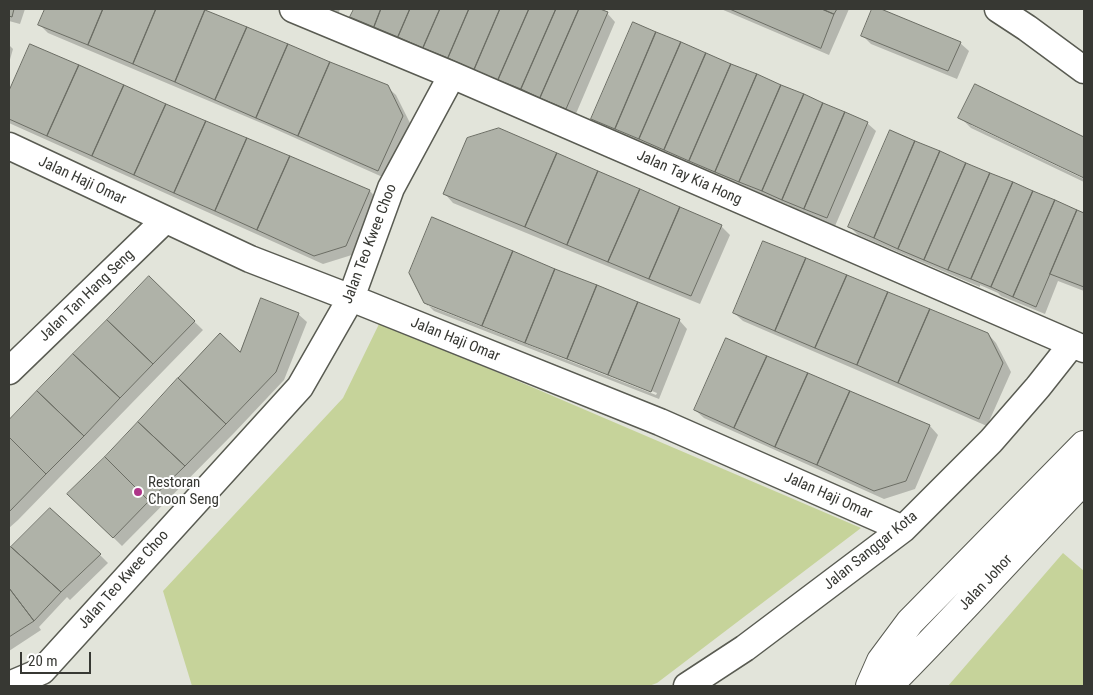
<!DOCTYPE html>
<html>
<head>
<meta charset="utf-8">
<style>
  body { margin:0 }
  #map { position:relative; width:1093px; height:695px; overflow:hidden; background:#e2e4da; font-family:"Roboto Condensed",sans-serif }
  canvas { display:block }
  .frame { position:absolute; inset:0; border:10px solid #373833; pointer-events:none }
  .scale { position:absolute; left:20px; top:652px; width:71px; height:22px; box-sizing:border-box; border:2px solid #373833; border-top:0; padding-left:6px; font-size:15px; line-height:18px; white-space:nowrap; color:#373833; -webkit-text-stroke:4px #fff; paint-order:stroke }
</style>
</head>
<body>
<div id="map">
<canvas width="1093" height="695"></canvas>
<div class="frame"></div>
<div class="scale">20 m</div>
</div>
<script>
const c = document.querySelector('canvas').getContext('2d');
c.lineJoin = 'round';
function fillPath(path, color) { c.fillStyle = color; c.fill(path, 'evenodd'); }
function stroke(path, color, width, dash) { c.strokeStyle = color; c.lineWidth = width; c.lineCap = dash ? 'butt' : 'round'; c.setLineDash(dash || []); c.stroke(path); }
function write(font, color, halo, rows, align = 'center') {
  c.font = font + ' "Roboto Condensed",sans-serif'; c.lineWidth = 4; c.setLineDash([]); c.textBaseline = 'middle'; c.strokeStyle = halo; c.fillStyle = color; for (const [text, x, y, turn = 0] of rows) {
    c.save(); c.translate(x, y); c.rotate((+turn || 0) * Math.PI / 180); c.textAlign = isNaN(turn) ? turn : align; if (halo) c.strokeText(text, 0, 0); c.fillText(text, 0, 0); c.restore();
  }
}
const green = new Path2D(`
  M380 322 861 528 657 683 649 686H192L163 591 343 398Z
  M1063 553 1084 571V686H948Z`);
const shadow = new Path2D(`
  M9 9H25L20 24 9 21Z
  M46 9H200L387 87 396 95 411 125 387 179 266 125 48 33 39 24Z
  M323 9H340L338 15Z
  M355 9H596L607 13 615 22 575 116 550 106 545 101V102L360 25 351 17Z
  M721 9H849L829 55Z
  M873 9H878L960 43 969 51 957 79 871 44 862 35Z
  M9 45 13 49 9 63Z
  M31 45 166 105 370 191 378 200 355 254 323 264 9 123V94Z
  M975 86 1084 138V176L971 122V125L1084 179V182L971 128 960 117Z
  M592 119 867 123 876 131 835 226 791 208 789 205 771 198V199L601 127Z
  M891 132 1084 214V291L1058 281 1045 314 1001 296 998 293 980 285V287L858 235 850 227Z
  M445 194 721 226 730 235 700 304 453 203Z
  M149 278 203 330 18 520 9 528V421Z
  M425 302 679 320 687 329 659 399 434 311 429 306 656 395 657 393 428 303V306Z
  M734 313 988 334 996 343 1011 372 987 426 743 321Z
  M298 314 307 322 284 380 234 433 122 546 69 494 240 354Z
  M727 340 930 426 938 435 915 489 884 499 704 418 695 410Z
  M11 548 100 555 108 563 70 600 67 597 39 627 41 630 9 651V550Z`);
const building = new Path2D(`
  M9 9H14L12 17 9 16Z
  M45 9H103L88 45 38 25Z
  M103 9H156L133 64 88 45Z
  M156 9H202L205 10 175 82 133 64Z
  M354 9H381L374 27 350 17Z
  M381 9H410L398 37 374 27Z
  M410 9H440L423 48 398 37Z
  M440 9H469L448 58 423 48Z
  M469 9H500L474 70 448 58Z
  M500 9H529L498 80 474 70Z
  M529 9H556L521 89 498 80Z
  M556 9H579L540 98 521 89Z
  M579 9H600L608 12 566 109 540 98Z
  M730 9H822L834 14 821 48Z
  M822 9H837L834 14Z
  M872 9H881L961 42 948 71 861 36Z
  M205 10 247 27 215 100 175 82Z
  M633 22 656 32 615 129 591 119Z
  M247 27 288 44 256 118 215 100Z
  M656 32 681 42 639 139 615 129Z
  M681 42 706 53 664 150 639 139Z
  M30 44 79 65 47 136 9 119V91Z
  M288 44 330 62 298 136 256 118Z
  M706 53 731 64 689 161 664 150Z
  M330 62 388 85 403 116 378 171 298 136Z
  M731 64 757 74 715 172 689 161Z
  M79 65 124 85 92 156 47 136Z
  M757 74 781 85 739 182 715 172Z
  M975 84 1084 137V178L958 118Z
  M124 85 166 104 134 175 92 156Z
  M781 85 804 94 762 191 739 182Z
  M804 94 823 103 782 200 762 191Z
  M823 103 845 112 804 209 782 200Z
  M166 104 206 121 174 193 134 175Z
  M845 112 868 122 827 218 804 209Z
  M206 121 247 138 215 211 174 193Z
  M499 128 557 153 525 227 443 194 467 138Z
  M890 130 915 141 874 238 848 227Z
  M247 138 290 156 257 230 215 211Z
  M915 141 940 151 898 249 874 238Z
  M940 151 966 163 924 260 898 249Z
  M557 153 598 171 567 245 525 227Z
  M290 156 370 190 346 246 314 256 257 230Z
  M966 163 990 173 948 270 924 260Z
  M598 171 640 189 608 262 567 245Z
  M990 173 1013 182 971 279 948 270Z
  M1013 182 1033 191 991 287 971 279Z
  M640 189 680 207 649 279 608 262Z
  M1033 191 1055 200 1013 297 991 287Z
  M1055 200 1077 210 1036 307 1013 297Z
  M680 207 722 225 691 296 649 279Z
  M1077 210 1084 213V287L1050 274Z
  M432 217 513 251 482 326 424 303 409 273Z
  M763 241 806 258 775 331 733 313Z
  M513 251 555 269 525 343 482 326Z
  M806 258 847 275 815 348 775 331Z
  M555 269 597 285 567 359 525 343Z
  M847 275 888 292 857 365 815 348Z
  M149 276 195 321 153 364 107 320Z
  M597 285 638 302 608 375 567 359Z
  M888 292 930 309 898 383 857 365Z
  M261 298 299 313 276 372 226 424 178 378 220 333 240 352Z
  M638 302 680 319 651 392 608 375Z
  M930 309 988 333 1003 363 979 419 898 383Z
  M107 320 153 364 120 398 73 354Z
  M726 338 767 356 734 428 694 410Z
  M73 354 120 398 84 436 37 391Z
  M767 356 808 373 775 447 734 428Z
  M808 373 850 391 817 465 775 447Z
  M178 378 226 424 185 466 138 422Z
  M37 391 84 436 46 474 9 437V420Z
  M850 391 930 425 906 481 874 491 817 465Z
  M138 422 185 466 149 501 105 457Z
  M9 437 46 474 9 512Z
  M105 457 149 501 113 538 67 494Z
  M50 508 101 554 61 592 11 547Z
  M11 547 61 592 34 621 9 588V548Z
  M9 588 34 621 9 637Z`);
const minor = new Path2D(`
  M293 9 452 75 1084 349
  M998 9 1027 28 1084 70
  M9 146 250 259 351 298 660 422 903 529
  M9 371 165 220
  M9 685 42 671 300 387 351 298 391 188 452 75
  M687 686 745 648 903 529 991 441 1038 387 1072 344`);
const highway = new Path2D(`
  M870 686 881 661 910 622 1084 445
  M888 686C955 619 1018 548 1084 480`);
const markers = [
  [138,492,5,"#ae3589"]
];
const streetNames = [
  ["Jalan Tay Kia Hong",689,178,24],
  ["Jalan Haji Omar",82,181,25],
  ["Jalan Teo Kwee Choo",370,244,-69],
  ["Jalan Tan Hang Seng",87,296,-44],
  ["Jalan Haji Omar",455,340,22],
  ["Jalan Haji Omar",828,496,24],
  ["Jalan Sanggar Kota",871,551,-39],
  ["Jalan Teo Kwee Choo",124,580,-48],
  ["Jalan Johor",986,583,-47]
];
const poiNames = [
  ["Restoran",148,483],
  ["Choon Seng",148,500]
];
fillPath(green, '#c6d39a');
fillPath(shadow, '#0003');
fillPath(building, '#afb2a8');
stroke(building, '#6b6d64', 1);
stroke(minor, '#595b52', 29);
stroke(highway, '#595b52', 30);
stroke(minor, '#fff', 26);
stroke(highway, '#fff', 28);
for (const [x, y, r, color] of markers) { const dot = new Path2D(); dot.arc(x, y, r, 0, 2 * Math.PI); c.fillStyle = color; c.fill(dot); stroke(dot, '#fff', 2); }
write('15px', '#373833', '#fff', streetNames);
write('15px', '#373833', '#fff', poiNames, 'left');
</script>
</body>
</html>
